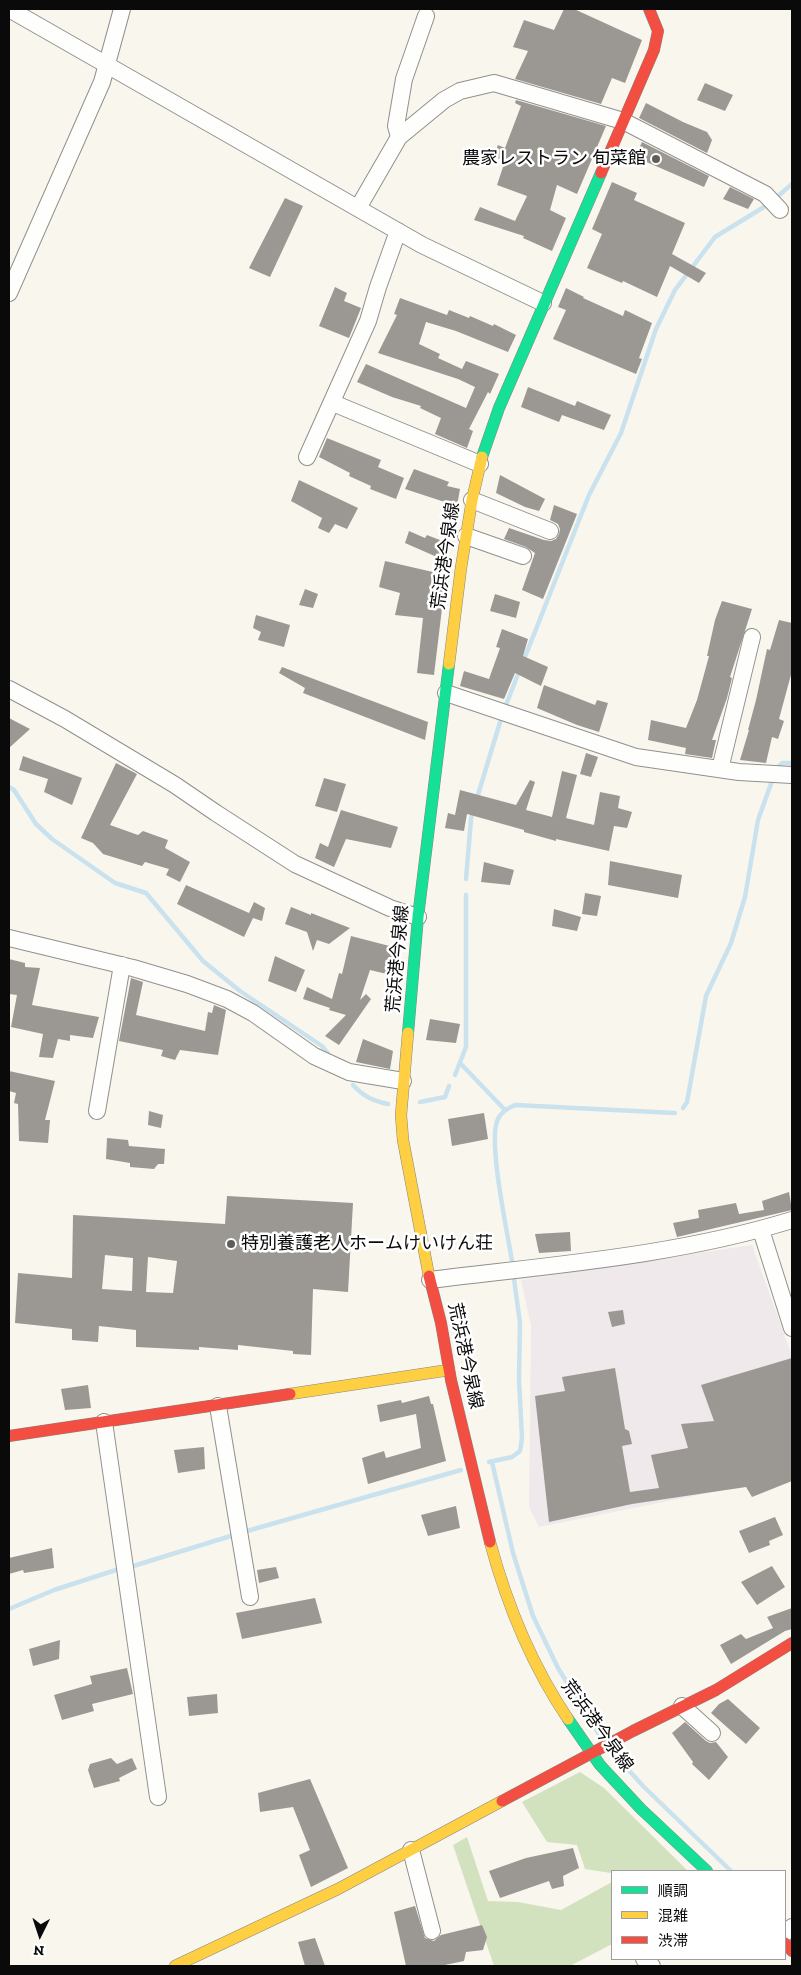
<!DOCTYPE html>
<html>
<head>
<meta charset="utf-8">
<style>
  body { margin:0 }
  #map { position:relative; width:801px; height:1975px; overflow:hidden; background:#f9f6ee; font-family:"Zilla Slab","Noto Sans JP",serif }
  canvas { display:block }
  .frame { position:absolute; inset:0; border:10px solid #0a0a0a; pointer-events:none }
  .legend { position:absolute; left:611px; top:1870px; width:175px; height:90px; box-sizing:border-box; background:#fff; border:1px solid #9d9d9d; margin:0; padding:6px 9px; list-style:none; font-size:15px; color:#0a0a0a }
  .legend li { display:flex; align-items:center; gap:10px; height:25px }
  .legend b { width:25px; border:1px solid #9d9d9d }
  .north { position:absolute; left:15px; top:1910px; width:50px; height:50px; -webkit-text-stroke:4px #fff; paint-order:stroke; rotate:184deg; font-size:14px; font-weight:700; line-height:20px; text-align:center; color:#0a0a0a }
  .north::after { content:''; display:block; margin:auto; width:18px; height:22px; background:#0a0a0a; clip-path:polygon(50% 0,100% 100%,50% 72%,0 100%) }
</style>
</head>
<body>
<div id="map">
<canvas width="801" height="1975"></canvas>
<div class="frame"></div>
<ul class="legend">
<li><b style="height:6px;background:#16e098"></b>順調</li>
<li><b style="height:6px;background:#ffcf43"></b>混雑</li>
<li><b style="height:6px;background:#f24e42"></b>渋滞</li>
</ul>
<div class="north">N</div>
</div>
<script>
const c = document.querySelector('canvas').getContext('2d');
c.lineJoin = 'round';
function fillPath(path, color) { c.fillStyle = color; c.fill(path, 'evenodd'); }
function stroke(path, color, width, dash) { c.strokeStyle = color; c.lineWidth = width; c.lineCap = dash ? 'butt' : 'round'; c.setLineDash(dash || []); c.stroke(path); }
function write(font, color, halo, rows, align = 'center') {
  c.font = font + ' "Zilla Slab","Noto Sans JP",serif'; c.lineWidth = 5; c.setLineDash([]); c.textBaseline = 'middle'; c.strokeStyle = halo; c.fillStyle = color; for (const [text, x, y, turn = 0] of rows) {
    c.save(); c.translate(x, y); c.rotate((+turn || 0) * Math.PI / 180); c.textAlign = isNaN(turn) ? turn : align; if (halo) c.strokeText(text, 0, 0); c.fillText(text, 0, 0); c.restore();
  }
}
const industrial = new Path2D(`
  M752 1245 792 1356V1440L719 1463 723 1490 539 1527 529 1507 531 1326 521 1280Z`);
const forest = new Path2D(`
  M580 1772 604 1788 688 1871H612V1944L570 1966H494L453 1845 467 1837 488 1901 518 1902 561 1910 612 1882 611 1873 585 1869 577 1845 547 1842 522 1802Z`);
const stream = new Path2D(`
  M777 197 792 184
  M523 662 589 495 621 433 656 329 675 290 715 237 764 207
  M506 705 520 669
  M777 768 782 763H792
  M9 787 14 790 36 824 52 839 115 883 146 893 203 961 240 991 322 1046 329 1055
  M477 798 501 719
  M466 879 471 819 473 811
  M460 1063 505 1110
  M455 1075 466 1047V895
  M353 1085C363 1096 373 1101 388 1104
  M420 1102 445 1097 449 1086
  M683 1108 687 1102 706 996 731 943 745 897 758 820 772 781
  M512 1261C508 1235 487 1139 498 1119 501 1112 508 1108 515 1105L675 1113
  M489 1462 512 1457 520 1451 522 1438 519 1379 520 1323 514 1279
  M492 1462 513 1553 533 1616 558 1668 599 1734
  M247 1531 461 1470
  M130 1567 234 1535
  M9 1609 54 1590 116 1570
  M613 1753 644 1787 731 1871`);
const building = new Path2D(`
  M564 9H574L642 40 625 83 612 78 601 104 515 79 528 51 513 47 524 20 554 30Z
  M705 83 733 95 725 111 697 100Z
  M516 100 606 126 577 194 557 185 550 210 566 218 552 251 523 238 524 236 474 220 480 207 515 221 527 196 497 185 505 161 493 156 498 145 505 148 521 106 515 103Z
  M646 103 683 122 707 132 712 140 707 153 639 118Z
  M642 142 709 176 704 187 635 157Z
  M612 182 637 193 634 200 685 223 672 254 706 273 699 283 670 266 657 297 623 281 622 283 587 268 602 234 592 229Z
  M730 187 754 199 748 209 723 199Z
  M285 198 303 206 270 277 249 268Z
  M335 287 347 293 344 301 361 308 349 338 319 326Z
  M566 288 584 297 583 298 623 316 625 310 652 323 639 358 642 359 636 374 553 339 566 310 558 307Z
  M400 298 447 315 449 310 469 318 470 316 493 326 494 324 516 335 508 352 456 331 426 322 419 344 440 354 438 358 462 369 466 361 499 374 490 394 488 392 469 429 473 431 467 448 435 434 441 418 420 408 421 406 392 397 357 382 366 364 466 408 475 387 458 379 378 353 397 315 394 314Z
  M528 387 575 406 577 401 611 415 604 430 562 415 559 422 521 407Z
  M327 438 381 460 378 467 404 478 396 499 370 489 371 486 349 476 350 473 319 457Z
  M414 469 449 482 447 486 460 489 457 506 405 489Z
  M500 475 545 499 539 511 525 507 496 493Z
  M299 480 358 508 347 529 335 524 329 533 318 528 322 518 291 501Z
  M554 505 577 514 543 599 522 590 535 553 526 547 504 539 509 528 544 540 551 541 556 539 559 534 560 529 558 524 550 520Z
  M409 531 425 538 427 535 450 544 446 561 405 543Z
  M385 561 446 575 434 675 417 673 423 618 395 615 400 593 379 587Z
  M305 589 318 594 313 608 299 605Z
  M495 594 520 602 516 618 490 611Z
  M722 601 752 609 730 677 732 678 727 698 712 740H716L712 758 685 754 686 748 648 740 651 720 686 728 697 700 709 656H707L715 620Z
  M256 615 290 625 284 647 258 640 261 632 253 628Z
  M779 620 792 623V671L779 719 784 721 778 739 772 737 766 763 740 760 749 730H748L756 700 767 649 770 650Z
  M502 629 528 639 523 656 548 667 541 686 515 673 504 699 460 686 464 671 489 679 500 648 496 647Z
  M282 667 428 722 425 740 303 693 305 688 279 673Z
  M544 685 595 705 597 700 608 703 599 732 577 725 537 708Z
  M9 718 30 729 9 748Z
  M586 753 598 757 591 777 580 774Z
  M23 756 82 778 72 805 44 792 48 779 19 770Z
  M116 763 137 774 110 825 138 835 143 831 168 840 165 848 190 862 180 882 166 875 169 869 145 862 142 866 103 854 93 843 81 838Z
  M562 771 577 775 566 818 594 825 600 792 620 796 618 808 632 812 627 828 614 826 609 851 556 839V841L524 832V830L467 814 464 831 445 828 448 813 455 815 460 790 516 805 530 780 535 782 526 810 552 817Z
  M324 778 346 784 337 812 315 806Z
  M341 810 398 827 391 848 346 839 334 867 315 858 320 843 328 847Z
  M610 861 682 875 678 898 608 885Z
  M484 862 514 870 510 885 481 882Z
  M186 885 249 913 254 902 265 908 262 921 253 918 244 937 177 904Z
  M585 893 601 896 597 916 582 914Z
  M291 907 311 915V913L350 928 329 944 317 940 313 951 307 932 285 924Z
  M554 909 581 917 577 931 552 926Z
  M351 936 401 949 395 976 370 970 360 1000 366 994 371 999 339 1045 325 1036 346 1015 329 1010 330 1008 303 999 307 987 332 999 339 973 342 974Z
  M275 956 305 970 296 992 268 981Z
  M9 959 25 963V967L40 968 32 1005 99 1017 93 1038 70 1035V1041L58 1039 53 1058 39 1057 43 1034 11 1027 17 995 9 994Z
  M131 978 143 982 136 1015 205 1031 208 1012 212 1013 214 1005 226 1010 218 1055 180 1050 175 1060 161 1056 163 1050 119 1041Z
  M430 1019 460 1024 456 1043 426 1040Z
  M363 1039 393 1051 390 1069 356 1062Z
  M9 1071 55 1081 45 1120H50L48 1143 19 1141 18 1104 14 1103 16 1093 9 1091Z
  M149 1111 163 1115 161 1128 148 1125Z
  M484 1113 488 1139 452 1146 448 1119Z
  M107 1138 128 1140 129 1146 165 1149 164 1164H158L154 1169 130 1167V1163L106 1159Z
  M789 1192 792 1210 677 1237 673 1223 699 1218 698 1210 736 1203 739 1214 764 1210 762 1201Z
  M227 1196 353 1203 348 1292 313 1289 311 1355 293 1354V1351L238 1345V1350L199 1347V1350L136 1347V1330L99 1326 98 1342 72 1340V1329L15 1323 18 1273 72 1278 73 1215 225 1224ZM105 1255 133 1258 132 1291 102 1289ZM148 1257 177 1261 173 1293 146 1292Z
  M570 1232 571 1251 539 1253 535 1234Z
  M623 1310 625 1324 612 1327 608 1312Z
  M792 1358V1481L752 1497 746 1487 632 1504 549 1522 535 1396 565 1391 562 1377 615 1368 625 1429 629 1431 632 1444 622 1446 630 1492 659 1488 651 1455 688 1448 681 1424 714 1421 701 1385Z
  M88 1385 91 1408 65 1410 61 1389Z
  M429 1396 431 1404H433L446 1461 368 1484 362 1458 384 1451 386 1458 421 1448 416 1414 380 1422 377 1405 401 1400 402 1403Z
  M204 1447 205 1469 178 1473 174 1450Z
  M456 1506 460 1528 428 1536 421 1515Z
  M775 1517 783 1535 769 1541 770 1545 749 1553 739 1531Z
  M52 1548 54 1568 24 1573 23 1570 9 1574V1558Z
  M772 1566 785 1587 757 1605 741 1582Z
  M276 1567 279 1578 259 1583 257 1570Z
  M315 1598 322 1623 242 1639 236 1613Z
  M792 1608V1629L785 1631 731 1664 720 1645 741 1634 746 1639 773 1628 767 1617Z
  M60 1640 59 1659 33 1666 29 1649Z
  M127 1668 133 1694 92 1704 94 1711 62 1720 54 1695 92 1684 90 1676Z
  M217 1694 218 1713 189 1716 187 1697Z
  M728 1699 760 1728 746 1744 711 1713 719 1704Z
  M685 1722 706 1741 710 1743 716 1742 728 1757 709 1780 692 1764 693 1762 672 1733Z
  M111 1758 117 1764 132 1758 137 1769 119 1778 120 1781 94 1788 88 1770 90 1764Z
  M310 1779 348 1868 311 1887 299 1855 310 1850 293 1807 260 1812 258 1793Z
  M573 1848 579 1868 563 1876 564 1886 552 1889 549 1881 500 1898 489 1871 526 1858Z
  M415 1906 425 1938 434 1941 441 1935 482 1925 487 1937 483 1950 466 1952 464 1961 440 1966H406L394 1912Z
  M315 1938 325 1966H305L298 1942Z`);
const street = new Path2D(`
  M9 9 422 245 543 303
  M399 137 444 100 460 91 494 83 623 121 765 194 780 210
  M358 208 399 137 396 126 404 79 426 16
  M9 293 102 82 122 9
  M333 403 480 464
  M307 457 368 321 378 287 398 231
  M472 500 550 531
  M466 536 523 556
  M9 689 65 719 175 785 216 813 295 864 390 908 418 917
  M446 693 636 757 739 772 792 775
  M720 769 752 637
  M9 938 133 968 187 984 227 999 253 1013 314 1056 349 1072 403 1081
  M97 1111 122 965
  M761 1230 792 1328
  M430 1280C551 1265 675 1256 792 1220
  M218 1406 250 1597
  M104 1422 158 1797
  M682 1706 712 1733
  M411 1850 432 1931
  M785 1933 792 1927
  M644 1959 652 1966`);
const fast = new Path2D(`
  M482 457 499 408 601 173
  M408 1033 418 917 449 664
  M568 1719 600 1765 641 1809 707 1871`);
const slow = new Path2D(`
  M449 664 461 568 472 500 482 457
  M408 1033 401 1115 403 1140 429 1276
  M290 1394 449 1370
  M490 1542C507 1605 531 1664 568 1719
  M175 1966 338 1889 502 1801`);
const jam = new Path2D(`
  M601 173 654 50 658 31 649 9
  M429 1276 441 1323 451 1380 490 1542
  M9 1436 290 1394
  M502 1801 633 1731 716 1690 792 1643
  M785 1943 792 1951`);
const markers = [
  [656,159,5,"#5e5d5a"],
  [231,1244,5,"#5e5d5a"]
];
const poiNames = [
  ["農家レストラン 旬菜館",646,159],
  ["特別養護老人ホームけいけん荘",241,1244,"left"]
];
const streetNames = [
  ["荒浜港今泉線",446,556,-82],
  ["荒浜港今泉線",398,959,-85],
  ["荒浜港今泉線",465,1356,78],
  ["荒浜港今泉線",597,1726,54]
];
fillPath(industrial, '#efe9eb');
fillPath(forest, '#d2e2bf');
stroke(stream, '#c9e2ee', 4.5);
fillPath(building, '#9b9894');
stroke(street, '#92908d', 18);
stroke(fast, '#888783', 12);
stroke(slow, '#888783', 12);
stroke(jam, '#888783', 12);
stroke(street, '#fefefc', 16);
stroke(fast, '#16e098', 11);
stroke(slow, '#ffcf43', 11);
stroke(jam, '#f24e42', 11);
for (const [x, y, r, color] of markers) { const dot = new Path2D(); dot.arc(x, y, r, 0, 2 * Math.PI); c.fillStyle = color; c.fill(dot); stroke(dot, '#fff', 2); }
write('18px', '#0a0a0a', '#fff', poiNames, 'right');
write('18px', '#0a0a0a', '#fff', streetNames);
</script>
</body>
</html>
